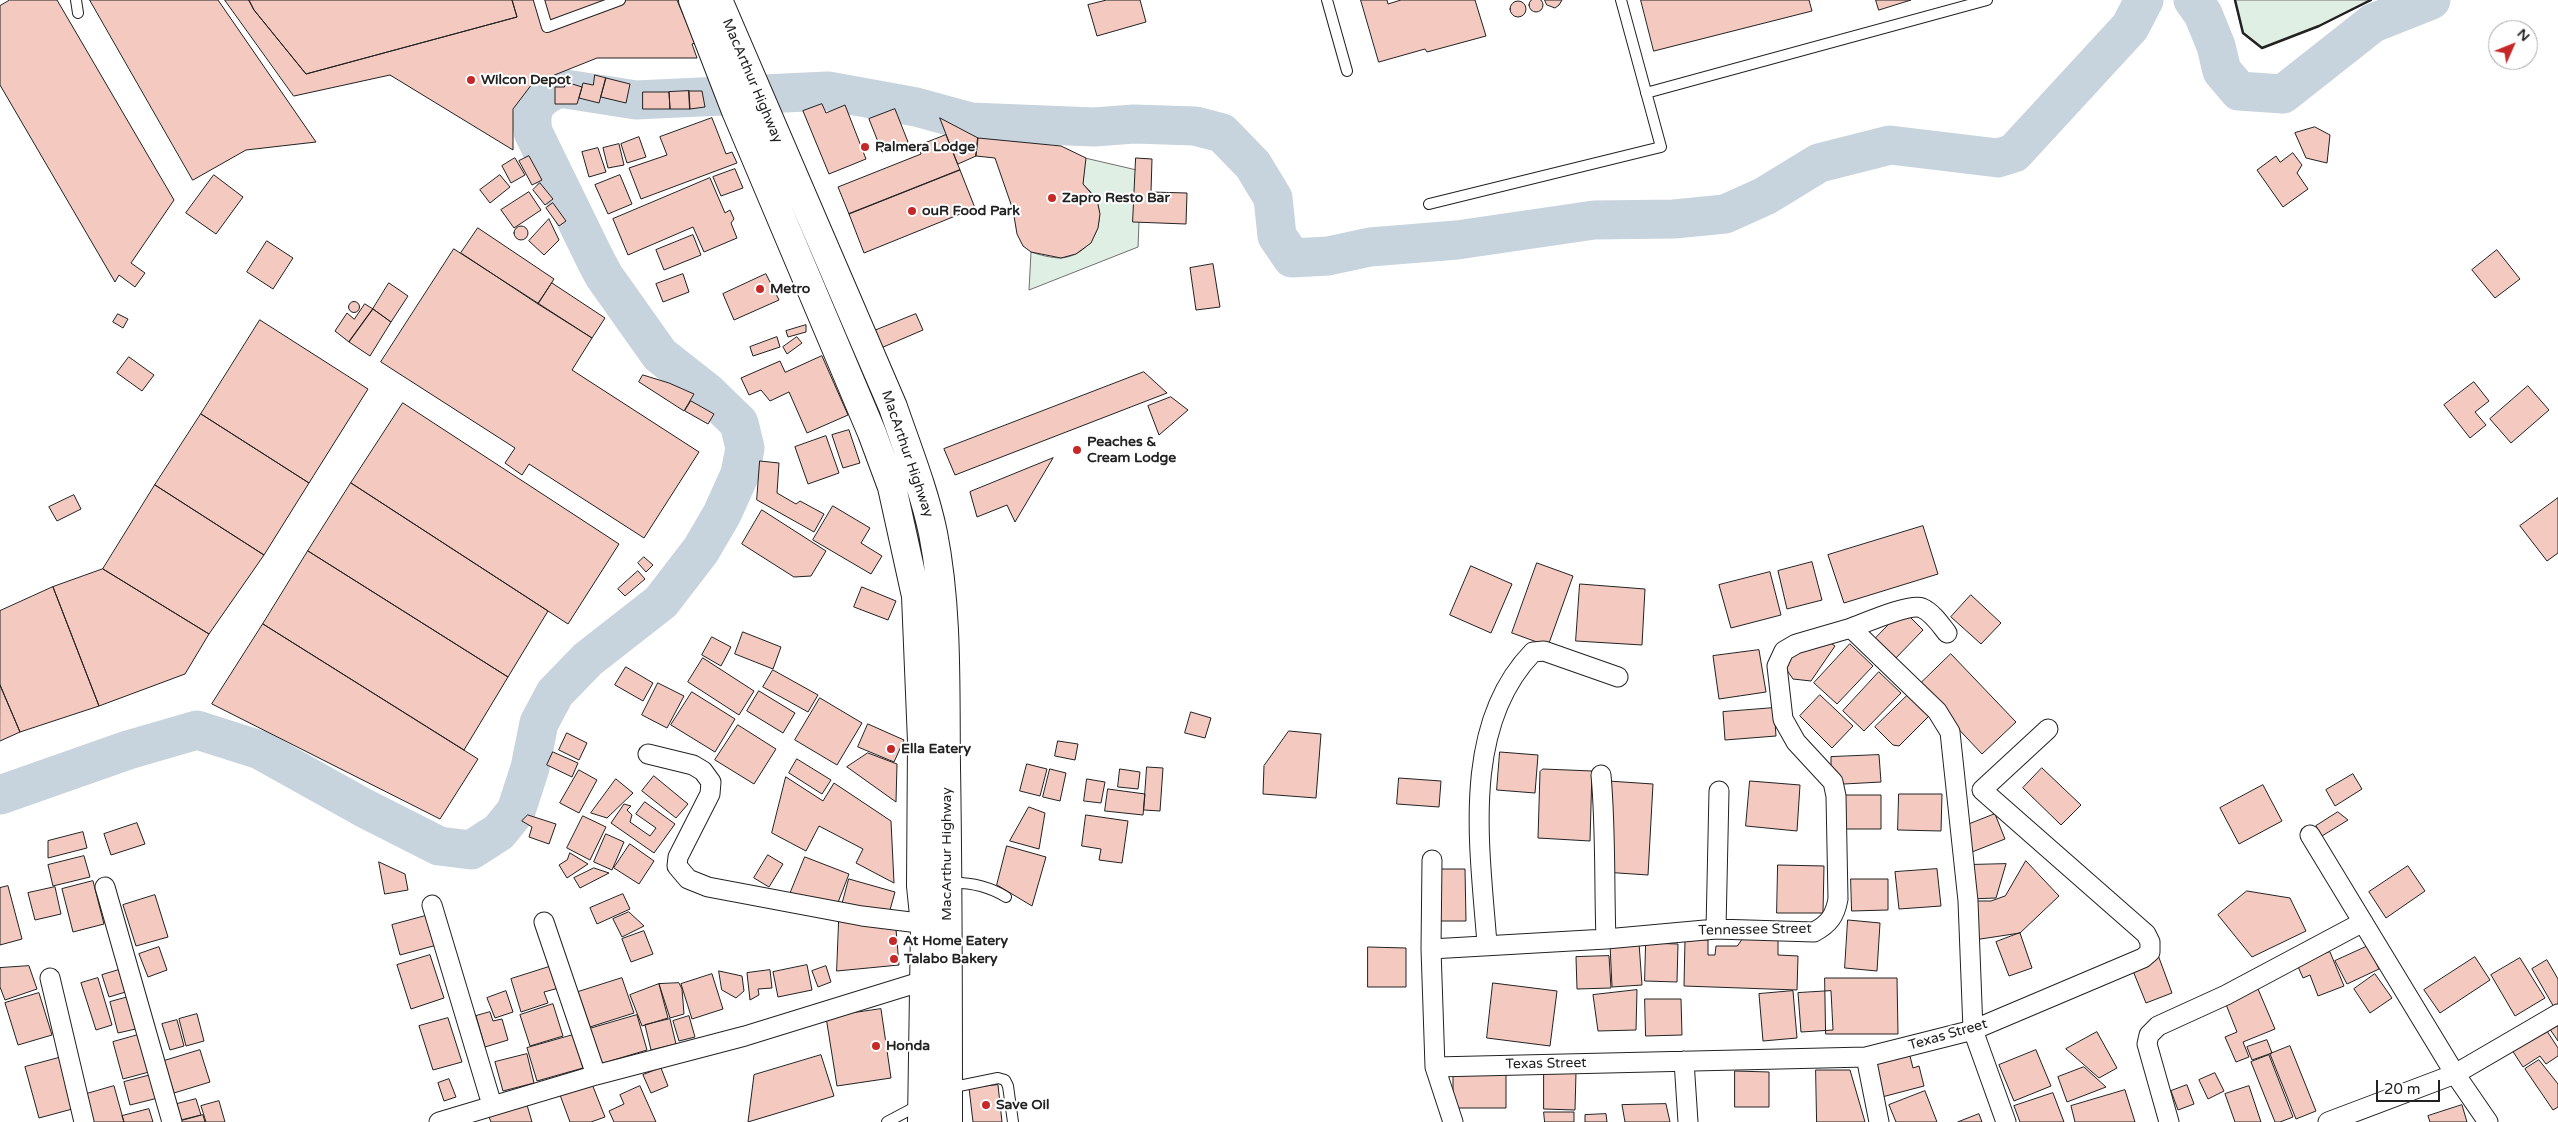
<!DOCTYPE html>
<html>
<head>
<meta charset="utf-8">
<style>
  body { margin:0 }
  #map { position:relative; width:2558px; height:1122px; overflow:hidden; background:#fff; font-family:"Varela Round",sans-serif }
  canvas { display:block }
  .north { position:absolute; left:2488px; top:20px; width:50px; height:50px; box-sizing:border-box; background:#fff; border:1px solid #a7a7a7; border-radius:50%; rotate:46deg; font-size:14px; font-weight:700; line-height:20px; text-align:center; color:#222 }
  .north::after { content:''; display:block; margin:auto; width:18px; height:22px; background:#c62828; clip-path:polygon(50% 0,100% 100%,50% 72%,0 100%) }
  .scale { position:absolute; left:2376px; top:1080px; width:64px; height:22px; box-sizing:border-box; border:2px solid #222; border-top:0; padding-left:6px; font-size:15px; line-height:18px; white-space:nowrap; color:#222; -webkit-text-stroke:4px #fff; paint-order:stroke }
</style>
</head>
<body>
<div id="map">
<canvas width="2558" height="1122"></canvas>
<div class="north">N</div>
<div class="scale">20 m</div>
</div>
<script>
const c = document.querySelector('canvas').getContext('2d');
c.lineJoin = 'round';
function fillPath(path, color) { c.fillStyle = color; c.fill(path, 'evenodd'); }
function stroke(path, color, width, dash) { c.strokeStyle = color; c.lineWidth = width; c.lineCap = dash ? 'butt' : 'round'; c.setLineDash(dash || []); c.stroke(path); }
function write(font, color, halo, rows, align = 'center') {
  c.font = font + ' "Varela Round",sans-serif'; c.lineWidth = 4; c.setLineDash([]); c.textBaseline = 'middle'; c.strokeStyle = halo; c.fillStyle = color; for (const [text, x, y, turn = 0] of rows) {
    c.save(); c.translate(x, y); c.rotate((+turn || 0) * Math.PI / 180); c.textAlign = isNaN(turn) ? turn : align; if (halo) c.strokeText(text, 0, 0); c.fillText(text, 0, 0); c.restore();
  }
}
const green = new Path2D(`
  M2235 0H2371L2319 26 2262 48 2243 33Z
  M1085 158 1141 171 1138 247 1029 290 1031 252C1040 255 1051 258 1061 258 1088 256 1106 227 1097 202 1095 195 1088 189 1083 184Z`);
const river = new Path2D(`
  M2193 0 2203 14 2216 46 2222 71 2239 91 2283 94 2373 23 2431 0
  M0 795 128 750 197 730 260 750 364 808 439 846 471 850 499 832 516 811 530 768 539 723 555 693 588 659 661 602 701 550 722 514 740 474 745 448 739 423 707 392 660 355 604 276 596 261 533 132C529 107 536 99 559 88L636 100 828 91 916 107 971 122 1094 127 1134 124 1195 126 1222 133 1253 165 1273 198 1277 236 1292 258 1328 256 1370 247 1457 240 1594 220 1674 219 1725 214 1765 196 1819 163 1890 145 1998 158 2014 153 2130 27 2144 0`);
const building = new Path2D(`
  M1529 5a7 7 0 1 1 14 0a7 7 0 1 1-14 0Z
  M10 0H57L174 200 131 263 145 273 135 287 119 275 115 282 0 85V6Z
  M90 0H218L316 142 246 150 193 180Z
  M225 0H249L254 10 306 74 517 17 512 0H677L695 43 692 44 697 58H597L532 84 513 109V150L390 75 294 96Z
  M249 0H512L517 17 306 74 254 10Z
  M1107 0H1140L1146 22 1097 36 1088 5Z
  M1361 0H1387L1388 4 1401 0H1475L1486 36 1427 52 1425 49 1379 62Z
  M1545 0H1562L1559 5 1555 8 1547 5Z
  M1641 0H1809L1812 11 1654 51Z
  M1876 0H1911L1879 10Z
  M1510 9a8 8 0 1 1 16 0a8 8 0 1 1-16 0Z
  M595 75 606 78 599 103 579 98 583 83 593 85Z
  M606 78 630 84 626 103 601 97Z
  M566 82 582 87 577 104H555V87H564Z
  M689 91 690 109H670L669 92Z
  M689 91H702L705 107 690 109Z
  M643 92H669L670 109H643Z
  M822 104 826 113 845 105 866 159 829 174 803 111Z
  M895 109 908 142 882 152 869 119Z
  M712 118 726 154 732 152 737 163 641 199 629 168 667 155 660 137Z
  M940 118 978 138 976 156 958 164Z
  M2315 127 2330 135 2327 163 2306 158 2295 133Z
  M946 135 960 170 849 214 838 187 921 154 918 146Z
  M639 137 646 157 627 163 621 144Z
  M978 138 1061 146 1086 158 1083 184 1097 200 1100 214 1098 228 1091 243 1076 254 1061 258 1031 252 1023 246 1017 234 1013 210 995 158 976 156Z
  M619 144 624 165 608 168 603 148Z
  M598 148 606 172 589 177 582 152Z
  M2293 153 2302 165 2297 173 2308 189 2283 207 2257 170 2276 156 2280 162Z
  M529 156 542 180 532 185 519 161Z
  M515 158 525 175 511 183 502 166Z
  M1136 158 1152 159 1151 192 1187 193 1186 224 1133 222Z
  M735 169 743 188 721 196 713 177Z
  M960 170 975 208 864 253 849 214Z
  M214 175 243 197 216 234 186 213Z
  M500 175 510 187 490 203 480 190Z
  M620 175 632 204 608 214 595 185Z
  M710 178 725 213 730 210 734 219 731 223 737 238 704 252 693 227 628 255 613 219Z
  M540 183 553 199 545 205 533 190Z
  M529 192 541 210 514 228 501 210Z
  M553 203 566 221 559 226 546 208Z
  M549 219 559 240 544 255 529 241Z
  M514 233a7 7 0 1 1 14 0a7 7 0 1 1-14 0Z
  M478 228 554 279 538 304 461 253Z
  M693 235 701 255 664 270 656 250Z
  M267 241 293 258 273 289 247 272Z
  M454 249 592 338 572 370 699 452 644 538 529 464 522 475 505 463 515 448 381 362Z
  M2497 250 2520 279 2495 298 2472 270Z
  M1213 264 1220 307 1196 310 1190 268Z
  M683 274 689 292 663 302 656 284Z
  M766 274 779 300 734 320 723 294Z
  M389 283 408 296 391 322 373 309Z
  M552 283 605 318 592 338 538 304Z
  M348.5 307a5.5 5.5 0 1 1 11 0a5.5 5.5 0 1 1-11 0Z
  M365 304 373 309 349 342 335 331 347 313 354 319Z
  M373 309 391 322 370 356 349 342Z
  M118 314 128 319 123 328 113 322Z
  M916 314 923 330 881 348 874 331Z
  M260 320 368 389 309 483 201 414Z
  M806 325V332L788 337 786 331Z
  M777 337 780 347 753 356 750 347Z
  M797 337 802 343 787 354 783 347Z
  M822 356 848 415 807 433 789 392 770 401 761 390 749 395 741 378 780 361 785 372Z
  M129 357 154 375 142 391 117 373Z
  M1144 372 1167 393 955 475 944 449Z
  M643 375 669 383 694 394 684 411 639 382Z
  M2474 382 2489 401 2475 412 2486 425 2470 438 2444 405Z
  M2528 386 2549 410 2511 443 2490 419Z
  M1171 397 1188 410 1159 435 1148 406Z
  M691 401 714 414 708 424 685 411Z
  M403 403 619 544 568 624 351 483Z
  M201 414 309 483 264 555 155 485Z
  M849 430 860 463 843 468 832 435Z
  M826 436 839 473 808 484 795 447Z
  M1053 458 1015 522 1007 505 977 517 970 492Z
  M760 461 779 463 777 493 796 504 800 501 824 514 814 532 757 500Z
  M351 483 548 611 508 677 308 551Z
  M155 485 264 555 209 634 103 569Z
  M74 495 81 509 57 521 49 507Z
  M2558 498V553L2547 561 2520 526Z
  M833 506 870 528 861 543 882 556 871 574 813 540Z
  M762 510 826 551 811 576 794 577 742 544Z
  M1923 526 1938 574 1844 603 1828 555Z
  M308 551 508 677 464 750 263 624Z
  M644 557 653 565 646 572 638 563Z
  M1812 562 1822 600 1787 609 1778 571Z
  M1537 563 1573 576 1548 646 1512 633Z
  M1471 566 1512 584 1491 633 1450 615Z
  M103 569 209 634 185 674 99 706 53 587Z
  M638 571 645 579 625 596 618 589Z
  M1770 572 1781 615 1731 628 1719 585Z
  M1580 584 1645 589 1642 645 1576 641Z
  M53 587 99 706 20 732 0 685V611Z
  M862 587 896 601 888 620 854 607Z
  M1971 595 2001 623 1981 644 1951 617Z
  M1903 610 1923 630 1893 661 1873 641Z
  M263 624 478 759 440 819 212 704Z
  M743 632 781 647 773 669 735 654Z
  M712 637 731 647 721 666 702 655Z
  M1826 640 1835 646 1811 681 1793 679 1782 663 1788 653Z
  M1850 644 1873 666 1837 704 1814 683Z
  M1759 650 1766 692 1719 699 1713 656Z
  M1951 654 2016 722 1982 754 1918 686Z
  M703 658 754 691 739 715 688 682Z
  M626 667 653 683 643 701 615 685Z
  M773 670 818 695 808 712 763 687Z
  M1879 672 1901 693 1864 731 1843 711Z
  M658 683 684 696 667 728 642 715Z
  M0 685 20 732 0 741Z
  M759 691 795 713 783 733 747 711Z
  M692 692 735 719 715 752 671 725Z
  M1911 692 1932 713 1899 746 1893 745 1875 727Z
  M1820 695 1853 726 1832 748 1800 716Z
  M820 698 862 723 837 765 795 740Z
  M1774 708 1776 736 1725 740 1723 712Z
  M1191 712 1211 718 1205 738 1185 733Z
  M868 724 904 740 894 762 858 747Z
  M738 725 776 749 754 784 715 760Z
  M1289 731 1321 734 1316 798 1263 794 1264 766Z
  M567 733 587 743 579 760 559 750Z
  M1058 741 1078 744 1075 760 1055 756Z
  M553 752 578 763 572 777 547 765Z
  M1500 752 1538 755 1535 793 1497 790Z
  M868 753 897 764 896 802 847 767Z
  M1879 755 1881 782 1844 784 1831 775V757Z
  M797 759 831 780 822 794 789 773Z
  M1027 764 1047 769 1040 796 1020 791Z
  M1147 767 1163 768 1160 811 1144 810Z
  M2042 768 2081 805 2061 825 2023 788Z
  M1050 769 1066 773 1060 801 1043 797Z
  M1120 769 1140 772 1138 789 1118 787Z
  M1543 769 1592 771 1590 841 1538 838 1540 772Z
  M579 770 597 780 579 813 560 803Z
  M2353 774 2362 789 2335 806 2326 790Z
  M654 776 688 804 676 818 642 791Z
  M786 777 823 801 834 783 891 821 894 883 856 863 863 849 819 826 806 851 772 833Z
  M1399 778 1441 781 1439 807 1397 804Z
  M616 779 633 793 607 818 591 813Z
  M1087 779 1105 782 1101 803 1084 801Z
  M1608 781 1653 784 1648 875 1603 872Z
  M1750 781 1800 785 1797 831 1746 826Z
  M2263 785 2282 821 2239 844 2220 808Z
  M1108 789 1145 794 1143 815 1105 811Z
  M1899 794H1942L1941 831 1898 830Z
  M1842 795H1881V829H1842Z
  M645 802 675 824 654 853 611 823 624 804 631 806 627 810 632 815 630 822 650 836 656 828 636 814Z
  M1029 807 1045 813 1039 849 1010 841Z
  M2338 812 2348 820 2322 836 2316 826Z
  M1995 814 2005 839 1972 852 1962 827Z
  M528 815 556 824 549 844 529 837 532 827 522 821Z
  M1086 815 1128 821 1122 863 1099 860 1101 849 1082 846Z
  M583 816 606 827 590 860 567 848Z
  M137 823 145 844 111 855 104 834Z
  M83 832 87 848 48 858V841Z
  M606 834 624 842 612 870 594 862Z
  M630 844 654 861 639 884 614 868Z
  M1007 846 1046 857 1032 906 997 885Z
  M570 853 588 864 567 878 559 865 567 860Z
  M768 855 783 864 769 887 754 878Z
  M84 856 90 877 53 886 48 865Z
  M805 857 849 874 837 905 790 894Z
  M2026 861 2059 896 2020 933 1974 940 1968 901H1991L2005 896Z
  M379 862 405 874 408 890 385 894Z
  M2006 864 1996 898 1968 899 1967 865Z
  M1778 865 1824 866 1823 913H1777Z
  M2408 866 2425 891 2386 918 2369 892Z
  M594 868 609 873 580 888 574 878Z
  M1435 869H1465L1466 921H1436Z
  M1937 869 1941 906 1899 909 1895 872Z
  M849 879 895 892 888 917 842 905Z
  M1851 879H1888V910L1852 911Z
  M93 881 104 924 73 932 62 889Z
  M8 886 22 939 0 945V888Z
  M55 887 61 914 35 920 28 893Z
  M2247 891 2290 898 2306 931 2252 957 2218 915Z
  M623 894 630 909 597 924 590 908Z
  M155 895 168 937 136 946 123 905Z
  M629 912 644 926 622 937 613 919Z
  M429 915 437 945 400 955 392 925Z
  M1848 920 1880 923 1877 971 1845 968Z
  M839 921 896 929 899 965 837 971Z
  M644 931 653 954 631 962 622 939Z
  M2020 933 2032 968 2009 976 1996 942Z
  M1746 934 1778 935V955L1798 956 1797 990 1684 986 1685 939 1708 940V955H1715L1716 946H1737Z
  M1639 943 1642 985 1612 987 1610 944Z
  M1646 943 1678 944 1677 982 1645 981Z
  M2368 946 2379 969 2347 984 2335 961Z
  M159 947 167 970 148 977 139 954Z
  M1368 947 1406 948V987H1368Z
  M2330 952 2344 986 2318 996 2310 975 2303 978 2296 962Z
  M430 955 444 998 411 1009 397 965Z
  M2158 955 2172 993 2146 1003 2131 966Z
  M1609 956 1611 988 1577 989 1576 957Z
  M2475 957 2490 980 2440 1013 2424 990Z
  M2520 958 2545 998 2515 1016 2491 975Z
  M2547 960 2558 979V1007L2555 1009 2532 969Z
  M807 965 812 990 778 997 773 972Z
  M29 966 37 989 5 1000 0 987V968Z
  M552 966 559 988 544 992 548 1003 521 1012 511 979Z
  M826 966 831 982 818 987 812 971Z
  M122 969 129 991 109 997 102 975Z
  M770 970 772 988 758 989 759 995 750 1000 747 973Z
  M719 971 742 976 744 991 736 998 722 990Z
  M712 974 723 1009 692 1019 681 984Z
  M2375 974 2392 998 2370 1013 2354 989Z
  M98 978 112 1025 96 1030 81 983Z
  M622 978 634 1013 590 1027 578 992Z
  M1825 978H1897L1898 1034H1826Z
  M679 983 682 989 684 1014 670 1018 659 984Z
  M1493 983 1557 991 1550 1046 1487 1038Z
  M659 984 668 1018 642 1026 630 995Z
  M2258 989 2275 1029 2243 1042 2249 1057 2236 1062 2225 1037 2237 1032 2225 1002Z
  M1637 990 1636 1030 1598 1031 1593 995Z
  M506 991 513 1012 495 1018 487 998Z
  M1793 991 1797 1038 1763 1041 1759 994Z
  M1831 991 1833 1030 1801 1032 1798 993Z
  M39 993 52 1035 18 1045 5 1003Z
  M132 996 140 1028 118 1033 110 1002Z
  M1645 999H1681L1682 1035 1646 1036Z
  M553 1004 563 1036 530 1046 520 1015Z
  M881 1009 891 1078 837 1086 826 1017Z
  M490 1012 493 1021 502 1019 508 1040 485 1047 476 1016Z
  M197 1014 204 1041 186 1046 179 1019Z
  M637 1015 647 1050 600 1064 589 1029Z
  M689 1016 695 1037 679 1041 673 1021Z
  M448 1018 462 1062 433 1070 419 1026Z
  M2558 1018V1041L2547 1025Z
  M670 1019 676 1044 651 1050 645 1025Z
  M177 1020 184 1046 170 1050 162 1024Z
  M2543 1025 2558 1048V1056L2546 1064 2540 1056 2523 1067 2510 1047Z
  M2097 1032 2117 1068 2099 1078 2066 1049Z
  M138 1035 149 1072 123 1079 113 1042Z
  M573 1035 583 1068 537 1081 527 1048Z
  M2267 1040 2272 1053 2252 1060 2247 1047Z
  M2290 1046 2316 1111 2296 1119 2270 1054Z
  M200 1050 210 1082 174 1093 164 1061Z
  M2036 1050 2051 1086 2014 1101 1999 1065Z
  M1909 1052 1913 1068 1919 1066 1924 1086 1882 1097 1873 1061Z
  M527 1054 534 1083 503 1091 495 1062Z
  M821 1055 834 1096 748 1122 754 1075Z
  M2269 1055 2293 1117 2280 1122H2275L2251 1062Z
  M62 1057 76 1108 39 1118 25 1067Z
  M2539 1060 2558 1084V1107L2553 1110 2525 1069Z
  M2084 1067 2106 1087 2067 1102 2058 1077Z
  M661 1068 668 1086 651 1093 643 1075Z
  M1816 1070H1850L1865 1122H1817Z
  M1544 1071 1576 1072 1575 1110 1544 1109Z
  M1735 1071 1769 1072V1107H1735Z
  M1506 1073V1108H1453V1074Z
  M2215 1073 2224 1091 2208 1099 2199 1080Z
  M151 1075 158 1098 130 1105 124 1082Z
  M449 1079 456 1097 444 1101 438 1083Z
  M592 1084 605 1117 591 1122H570L560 1095Z
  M998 1085 1002 1122H973L969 1088Z
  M2187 1085 2194 1104 2178 1110 2171 1091Z
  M114 1086 124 1122H90L83 1095Z
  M640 1086 656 1122H614L609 1111 624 1104 620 1095Z
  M2249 1086 2261 1122H2235L2225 1094Z
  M2125 1090 2135 1122H2075L2071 1106Z
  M1925 1091 1937 1122H1896L1889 1105Z
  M2053 1093 2064 1122H2020L2014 1106Z
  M196 1099 201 1115 181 1120 177 1104Z
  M219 1101 225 1122H206L201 1106Z
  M1666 1104 1670 1122H1625L1622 1105Z
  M527 1105 532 1122H491L489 1117Z
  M2462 1105 2467 1122H2430L2428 1116Z
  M149 1109 153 1122H124L122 1116Z
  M1544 1112H1574V1122H1545Z
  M1606 1114 1607 1122H1585V1115Z
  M1979 1114 1982 1122H1958Z
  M203 1115 205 1122H181V1121Z`);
const service = new Path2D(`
  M76 0 78 13
  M539 0 547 27 620 0
  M1327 0 1347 71
  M1646 93 1987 0
  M1429 204 1661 147 1621 0
  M948 883C969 882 988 886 1006 897
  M949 1088 998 1078 1005 1080 1008 1086 1013 1122
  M887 1122 919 1105`);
const minor = new Path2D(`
  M1851 628C1865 623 1910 603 1922 608 1933 613 1940 624 1947 633
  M648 754 693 765 703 771 711 782 710 794 678 857 677 866 688 879 708 887 862 916 935 925
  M1601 775C1606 830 1604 885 1606 939
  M2310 835 2455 1074 2488 1122
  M105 887 172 1122
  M432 905 492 1105
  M544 922 596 1075
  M1716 929 1719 791
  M1487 944C1480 849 1460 727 1533 652L1544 651 1618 677
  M1431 949 1432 860
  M50 978 84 1122
  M1866 1057 1879 1122
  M1684 1061 1688 1122
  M1435 1067 1866 1057 1973 1030 2143 958 2150 952V942L2146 934 1982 790 2048 729
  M439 1122 596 1075 745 1036 936 977
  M1453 1122 1435 1067 1431 949 1606 939 1716 929 1814 932C1829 924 1835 916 1838 899L1836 796 1833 782 1796 742 1783 719 1777 666 1784 651 1796 644 1851 628 1937 711 1950 732 1968 901 1973 1030 2006 1122
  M2169 1122 2147 1044 2149 1035 2158 1026 2226 995 2363 922
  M2328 1122 2455 1074 2558 1014`);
const trunk = new Path2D(`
  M693 0 736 111 872 433 892 487 916 596 922 742 921 886 925 925 922 1122
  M718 0 893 407C907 448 924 490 933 533 948 609 945 689 946 767 948 885 948 1003 948 1122`);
const wall = new Path2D(`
  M2235 0 2243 33 2262 48 2319 26 2371 0`);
const markers = [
  [471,80,5,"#c62828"],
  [865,147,5,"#c62828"],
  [1052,198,5,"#c62828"],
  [912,211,5,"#c62828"],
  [760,289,5,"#c62828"],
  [1077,450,5,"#c62828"],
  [891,749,5,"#c62828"],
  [893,941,5,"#c62828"],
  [894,959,5,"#c62828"],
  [876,1046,5,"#c62828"],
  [986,1105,5,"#c62828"]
];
const poiNames = [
  ["Wilcon Depot",481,80],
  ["Palmera Lodge",875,147],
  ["Zapro Resto Bar",1062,198],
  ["ouR Food Park",922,211],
  ["Metro",770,289],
  ["Peaches &",1087,442],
  ["Cream Lodge",1087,458],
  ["Ella Eatery",901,749],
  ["At Home Eatery",903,941],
  ["Talabo Bakery",904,959],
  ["Honda",886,1046],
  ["Save Oil",996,1105]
];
const streetNames = [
  ["MacArthur Highway",752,81,67],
  ["MacArthur Highway",907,454,71],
  ["MacArthur Highway",947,854,-90],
  ["Tennessee Street",1755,930,-1],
  ["Texas Street",1948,1035,-16],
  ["Texas Street",1546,1064,-1]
];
fillPath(green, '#e0efe3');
stroke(green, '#6f6f6f', 1);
stroke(river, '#c7d3dd', 39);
fillPath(building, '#f3c9c0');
stroke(building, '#222', 1);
stroke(service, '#222', 12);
stroke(minor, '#222', 21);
stroke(trunk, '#222', 30);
stroke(service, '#fff', 10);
stroke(minor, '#fff', 19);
stroke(trunk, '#fff', 28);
stroke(wall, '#222', 2.5);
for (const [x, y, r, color] of markers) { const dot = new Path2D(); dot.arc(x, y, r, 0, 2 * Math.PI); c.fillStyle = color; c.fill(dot); stroke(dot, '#fff', 2); }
write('bold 14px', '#222', '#fff', poiNames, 'left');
write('14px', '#222', '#fff', streetNames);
</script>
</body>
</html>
